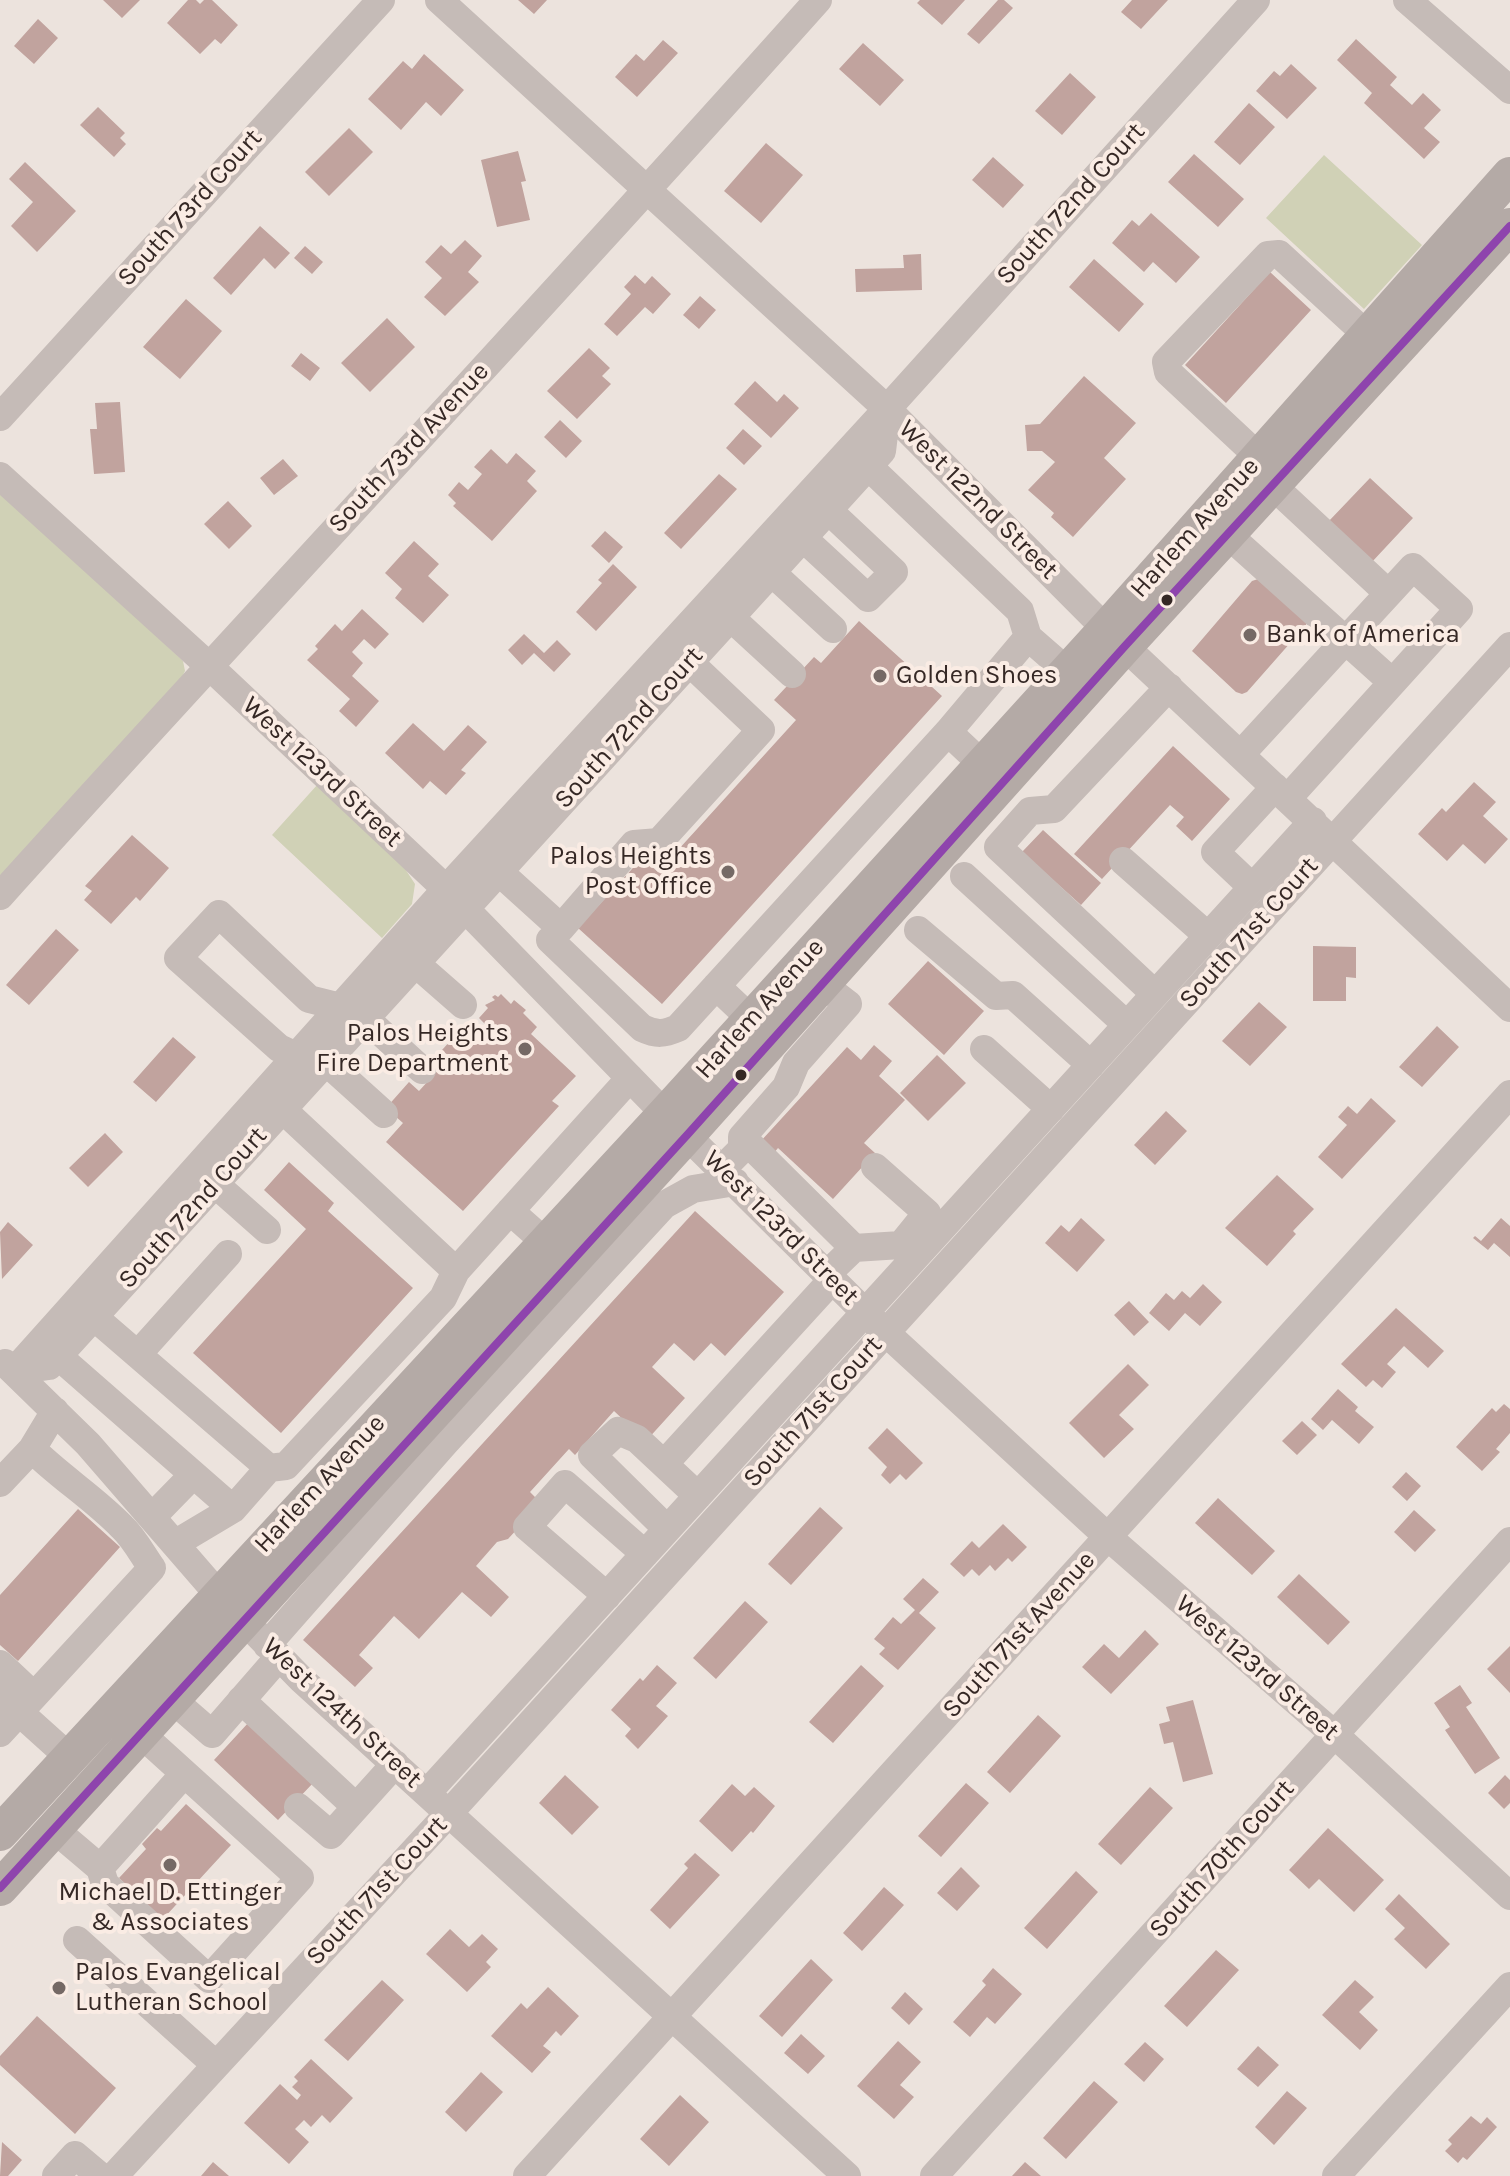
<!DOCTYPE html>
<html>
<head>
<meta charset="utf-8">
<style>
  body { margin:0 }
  canvas { display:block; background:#ece3dd }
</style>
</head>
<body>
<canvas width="1510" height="2176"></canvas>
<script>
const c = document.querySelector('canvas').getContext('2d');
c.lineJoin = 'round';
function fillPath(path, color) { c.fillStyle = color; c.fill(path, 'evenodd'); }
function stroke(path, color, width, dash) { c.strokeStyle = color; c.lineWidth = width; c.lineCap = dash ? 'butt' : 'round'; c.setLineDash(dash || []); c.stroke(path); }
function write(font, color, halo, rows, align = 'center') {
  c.font = font + ' Karla,sans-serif'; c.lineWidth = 8; c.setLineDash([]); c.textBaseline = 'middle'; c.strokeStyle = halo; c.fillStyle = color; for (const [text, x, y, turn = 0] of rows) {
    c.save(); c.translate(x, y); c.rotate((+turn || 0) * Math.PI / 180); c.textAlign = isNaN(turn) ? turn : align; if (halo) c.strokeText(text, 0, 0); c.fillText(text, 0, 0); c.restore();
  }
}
const green = new Path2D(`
  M1324 155 1422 245 1364 309 1266 218Z
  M0 490 183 661 185 671 179 683 0 883Z
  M318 784 398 858 415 884 412 904 382 938 272 835Z`);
const building = new Path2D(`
  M103 0H140L122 18Z
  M188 0H196L200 4 204 0H212L238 25 221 44 215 39 200 54 167 23Z
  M518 0H547L534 14Z
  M920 0H965L942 25 917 3Z
  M998 0H1004L1013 8 979 44 967 34Z
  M1132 0H1168L1141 29 1121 12Z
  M38 19 58 38 34 64 14 46Z
  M1356 39 1397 77 1390 85 1412 105 1423 93 1441 110 1424 128 1440 142 1424 159 1364 103 1372 93 1337 60Z
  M663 40 678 53 637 97 615 77 636 54 644 61Z
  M863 43 904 80 880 106 839 69Z
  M424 54 464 90 441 116 426 102 401 130 368 99 403 61 412 69Z
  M1291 64 1317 88 1287 119 1256 91 1274 71 1280 76Z
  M1070 73 1096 97 1062 135 1035 111Z
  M1249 103 1275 127 1240 165 1214 142Z
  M98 107 125 133 120 138 126 144 114 157 80 125Z
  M349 128 373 152 329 196 305 172Z
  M766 143 803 175 761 223 724 191Z
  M518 151 526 181 521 182 530 220 497 227 481 160Z
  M1194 154 1244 199 1218 227 1168 182Z
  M993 157 1024 185 1003 208 972 180Z
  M25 162 76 211 37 252 11 226 33 202 9 179Z
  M1151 213 1200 257 1176 283 1153 262 1144 272 1112 243 1132 220 1139 226Z
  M260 226 290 253 275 269 264 258 231 295 213 278Z
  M465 240 482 256 468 272 479 282 445 316 424 297 442 278 425 262 441 245 451 254Z
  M305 246 323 262 312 274 294 258Z
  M921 254 922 290 856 292 855 269 904 268 903 255Z
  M1094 259 1144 304 1119 332 1069 287Z
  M1270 272 1311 310 1226 403 1185 365Z
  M635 275 645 284 652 276 671 294 653 314 645 307 617 336 604 324 631 294 624 287Z
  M700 296 716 310 699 329 683 315Z
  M186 299 222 331 180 379 143 347Z
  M387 318 415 347 370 392 341 363Z
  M589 348 610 368 602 376 611 384 577 419 547 391Z
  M301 353 320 368 310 381 291 366Z
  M1084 376 1136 423 1104 458 1126 479 1073 537 1051 517 1054 513 1028 490 1055 462 1042 451H1027L1025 425 1040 424Z
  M755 381 777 402 784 394 799 408 771 438 734 404Z
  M120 402 125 472 94 474 90 429H97L95 403Z
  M560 420 582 441 566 458 544 437Z
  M743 429 762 446 744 465 726 448Z
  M491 449 507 464 516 453 536 471 527 481 537 491 492 541 453 506 456 503 448 495 459 482 468 490 482 474 474 467Z
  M283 459 298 476 274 495 260 478Z
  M719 474 737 489 681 549 664 533Z
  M1370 478 1413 518 1371 563 1328 522Z
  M228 501 252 526 229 549 204 524Z
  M605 531 623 547 609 563 591 546Z
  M414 541 439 564 428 576 449 595 423 623 395 598 402 589 385 573Z
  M613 564 637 587 596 631 576 612 602 583 598 580Z
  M1258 579 1306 620V625L1247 692 1242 694 1236 692 1192 651 1252 581Z
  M362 609 389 634 375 649 364 639 352 652 363 663 352 676 379 701 356 727 339 711 350 699 307 660 318 649 315 646 335 624 342 631Z
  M859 621 942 696 662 1004 578 928 642 858 658 872 796 720 774 700 814 657 821 663Z
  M524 634 544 653 557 640 571 654 554 672 534 653 522 665 508 650Z
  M413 723 444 751 468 725 487 742 461 770 466 773 446 795 430 781 423 789 385 753Z
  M1173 746 1230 799 1192 841 1176 826 1184 817 1170 805 1102 879 1074 854Z
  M1474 782 1496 802 1483 816 1508 839 1485 864 1463 844 1447 861 1418 834 1442 808 1446 812Z
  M1043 830 1101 883 1081 905 1022 852Z
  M132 835 169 868 140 901 136 897 111 924 84 900 92 891 85 886Z
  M56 929 79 950 29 1005 6 985Z
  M1313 946 1356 947V978L1346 977V1001H1313Z
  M928 961 984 1011 944 1055 888 1004Z
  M501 994 511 1004 514 1000 526 1010 523 1013 537 1027 531 1034 576 1076 552 1101 559 1106 463 1211 386 1142 403 1123 386 1108 409 1082 419 1091 450 1057 442 1050 461 1029 465 1032 471 1025 480 1031 486 1025 479 1018 488 1008 485 1005 495 1000 492 997 495 995 498 997Z
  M1259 1002 1287 1027 1250 1066 1222 1041Z
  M1437 1026 1459 1047 1422 1087 1399 1067Z
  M173 1037 196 1057 156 1102 133 1082Z
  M874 1045 892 1061 879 1076 905 1100 864 1143 875 1153 833 1199 778 1148 773 1154 760 1142 847 1047 861 1060Z
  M937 1055 966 1083 928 1121 900 1093Z
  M1371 1098 1396 1121 1342 1179 1318 1157 1347 1125 1338 1117 1348 1106 1357 1114Z
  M1166 1111 1187 1131 1155 1165 1134 1145Z
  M105 1133 123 1152 88 1187 69 1168Z
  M289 1162 334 1203 328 1211 413 1288 281 1433 193 1353 306 1229 264 1190Z
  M1277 1175 1314 1209 1293 1231 1296 1234 1267 1266 1225 1228Z
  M695 1211 784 1292 725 1356 711 1343 694 1361 674 1343 652 1367 685 1398 646 1441 614 1411 575 1455 569 1449 530 1492 541 1503 508 1539 497 1542 476 1566 509 1597 491 1617 462 1592 419 1639 394 1616 359 1655 373 1668 355 1687 303 1640Z
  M1081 1218 1105 1240 1077 1272 1045 1243 1061 1225 1069 1232Z
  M1501 1218 1510 1226V1257L1494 1243 1488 1250 1473 1238 1475 1236 1481 1241Z
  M8 1222 33 1245 2 1279 0 1232Z
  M1203 1284 1222 1302 1200 1326 1185 1313 1169 1331 1149 1313 1166 1293 1174 1300 1182 1291 1190 1298Z
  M1129 1301 1149 1322 1134 1336 1114 1315Z
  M1396 1308 1444 1351 1428 1368 1404 1346 1387 1364 1396 1372 1382 1388 1373 1380 1366 1387 1341 1364Z
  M1128 1364 1149 1385 1119 1415 1134 1429 1104 1458 1069 1423Z
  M1338 1389 1358 1407 1355 1411 1374 1427 1359 1444 1332 1420 1323 1430 1311 1419Z
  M1504 1404 1510 1409V1433L1496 1449 1500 1452 1482 1471 1456 1447 1492 1408 1496 1412Z
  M1302 1421 1317 1435 1297 1455 1282 1441Z
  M887 1428 923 1463 906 1480 900 1474 890 1484 881 1475 887 1467 868 1448Z
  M1406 1472 1421 1486 1407 1501 1392 1487Z
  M1218 1498 1275 1551 1252 1575 1195 1523Z
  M820 1507 843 1528 791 1585 768 1564Z
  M78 1509 120 1547 18 1661 0 1645V1595Z
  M1414 1510 1436 1530 1415 1552 1394 1532Z
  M1003 1524 1027 1547 1012 1562 1008 1558 995 1571 990 1565 979 1576 972 1569 964 1577 950 1564 972 1541 979 1548Z
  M1299 1574 1350 1622 1328 1645 1277 1597Z
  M923 1578 939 1592 919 1613 936 1628 898 1670 879 1654 885 1648 874 1639 893 1617 901 1624 915 1610 903 1599Z
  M745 1601 768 1622 716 1679 693 1658Z
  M1145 1630 1159 1644 1111 1694 1082 1667 1104 1644 1119 1658Z
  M1510 1646V1693L1487 1669Z
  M657 1665 677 1683 656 1706 668 1716 638 1749 625 1736 631 1729 611 1710 640 1678 643 1681Z
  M861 1665 884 1686 833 1743 809 1722Z
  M1460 1685 1472 1703 1466 1707 1500 1758 1475 1774 1445 1730 1450 1727 1434 1703Z
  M1193 1700 1213 1774 1183 1782 1173 1742 1164 1744 1159 1724 1170 1721 1166 1707Z
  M1038 1715 1061 1736 1010 1793 987 1772Z
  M249 1722 314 1782 278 1820 214 1760Z
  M565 1775 599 1807 572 1835 539 1803Z
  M1505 1775 1510 1780V1803L1504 1809 1488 1793Z
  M966 1783 989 1803 941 1857 918 1836Z
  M732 1784 745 1796 754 1787 775 1806 753 1833 751 1831 732 1852 699 1821Z
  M1150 1787 1173 1808 1121 1865 1098 1844Z
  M186 1804 231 1845 163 1919 119 1878 146 1849 142 1844 157 1828 161 1831Z
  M1328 1828 1384 1880 1354 1912 1319 1879 1309 1889 1289 1870Z
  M695 1853 720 1875 670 1929 650 1910 688 1868 684 1864Z
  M961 1867 980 1886 957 1911 937 1893Z
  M1076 1871 1098 1892 1047 1949 1024 1928Z
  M884 1887 904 1905 862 1951 843 1933Z
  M1399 1894 1450 1944 1426 1969 1394 1939 1405 1928 1385 1909Z
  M450 1929 469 1947 482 1934 498 1949 486 1962 491 1967 467 1992 426 1954Z
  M1216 1950 1239 1970 1187 2027 1164 2006Z
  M811 1959 833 1980 782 2037 759 2016Z
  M993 1968 1022 1994 995 2024 987 2017 970 2037 953 2022 986 1985 982 1981Z
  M382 1980 404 2000 348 2061 324 2040Z
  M1355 1980 1374 1997 1359 2012 1378 2030 1360 2050 1322 2015Z
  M548 1987 579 2016 561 2036 556 2031 543 2046 551 2052 532 2073 491 2036 521 2003 527 2009Z
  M905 1992 923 2009 909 2025 891 2008Z
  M37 2016 116 2088 75 2134 0 2065V2056Z
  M801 2034 825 2056 808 2074 784 2053Z
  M898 2041 921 2062 900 2085 914 2097 894 2119 857 2086Z
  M1145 2042 1164 2059 1144 2082 1124 2064Z
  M1258 2046 1279 2065 1258 2087 1237 2069Z
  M311 2059 353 2098 330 2123 322 2115 311 2127 304 2120 295 2129 309 2142 289 2164 244 2123 280 2084 297 2100 301 2095 292 2087 298 2081 294 2077Z
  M481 2072 503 2092 466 2132 445 2112Z
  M1094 2081 1118 2102 1066 2159 1043 2138Z
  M1287 2091 1307 2108 1274 2145 1255 2127Z
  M680 2095 709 2122 669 2166 640 2139Z
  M1471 2116 1481 2124 1487 2117 1497 2127 1467 2160 1463 2157 1458 2163 1445 2151 1452 2144 1448 2140Z
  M2 2142 22 2160 8 2176H0Z
  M213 2162 229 2176H201Z
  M1025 2162 1041 2176H1012Z`);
const minor = new Path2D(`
  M439 0 887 409 1106 629 1510 1008
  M1407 0 1510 90
  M887 409 882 451 49 1366 14 1371 446 889 887 409 1256 0
  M0 417 381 0
  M1259 457 1168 372 1166 362 1268 255 1279 254 1367 335
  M868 466 1020 611 1028 637 1067 671
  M0 476 208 665 446 889 665 1114 885 1332 1108 1537 1335 1735 1510 1896
  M1272 485 1388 593
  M1227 534 1392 682
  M803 538 868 598 894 572 828 510
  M771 572 833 629
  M730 617 792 674
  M948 732 982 764
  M1241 754 1413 567 1459 609 1288 798
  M1123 861 1208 936
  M498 871 561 928 634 844 659 842 761 730 689 662
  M964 876 1127 1025
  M1252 887 1215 852 1275 787
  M0 896C271 596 549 302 818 0
  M918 930 996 996 1013 995 1091 1065
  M550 940 642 1028C657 1035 664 1034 678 1028L948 732 1028 637
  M415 963 463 1005
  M716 986 751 1019
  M1155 994 998 847 1030 811 1054 809 1169 687
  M365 1018 422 1070
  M984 1049 1051 1109
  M313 1050 384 1114
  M296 1056 279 1048 178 958 219 914 309 999 341 1007
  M282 1109 456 1271 630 1078
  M742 1137 854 1248 827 1274
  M722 1169 742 1149V1137L786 1087 796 1063 848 1004 822 984
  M215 1184 267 1230
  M510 1211 545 1242
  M854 1248 901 1245 927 1213 875 1167
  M94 1317 269 1468 233 1509 176 1543
  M138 1354 228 1254
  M58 1356 233 1509
  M5 1363 88 1444 218 1594 302 1680 847 2176
  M664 1464 832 1280
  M269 1468 286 1466 443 1298 456 1271
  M0 1483 32 1449
  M153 1516 193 1475
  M667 1529 592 1455 618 1431 637 1439 698 1496
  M607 1596 527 1527 565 1484 645 1554
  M267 1645 445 1443 664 1205 693 1189 735 1182
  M0 1664 34 1696
  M0 1695 69 1757
  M173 1700 212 1734 279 1657
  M241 1700 356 1807
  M0 1733 152 1568C142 1554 134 1538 122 1527 94 1498 60 1477 32 1449L55 1411
  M427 1793 1313 821
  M298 1807 331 1835 395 1764
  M54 1829 100 1868 105 1884 209 1979 300 1878 141 1734
  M100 1868 184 1774
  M77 1940 216 2065
  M56 2176 75 2155 100 2176
  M114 2176 449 1813 1510 646
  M527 2176 1510 1094
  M934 2176 1510 1541
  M1336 2176 1510 1986`);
const major = new Path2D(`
  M0 1833 665 1114 1106 629 1510 175
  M0 1888 688 1134 1125 646 1510 226`);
const bus1 = new Path2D(`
  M0 1888 688 1134 1125 646 1510 226`);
const markers = [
  [1167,600,7,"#352825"],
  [1250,635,8,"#756965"],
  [880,676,8,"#756965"],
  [728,872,8,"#756965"],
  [525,1049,8,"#756965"],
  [741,1075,7,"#352825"],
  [170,1865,8,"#756965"],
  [59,1988,8,"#756965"]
];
const streetNames = [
  ["South 72nd Court",1071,204,-48],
  ["South 73rd Court",190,208,-48],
  ["South 73rd Avenue",409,448,-47],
  ["West 122nd Street",978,500,45],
  ["Harlem Avenue",1195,528,-48],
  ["South 72nd Court",629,728,-48],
  ["West 123rd Street",322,772,43],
  ["South 71st Court",1249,933,-48],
  ["Harlem Avenue",760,1009,-48],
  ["South 72nd Court",193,1208,-48],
  ["West 123rd Street",781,1228,45],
  ["South 71st Court",813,1412,-48],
  ["Harlem Avenue",320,1484,-47],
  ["South 71st Avenue",1019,1635,-48],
  ["West 123rd Street",1257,1668,41],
  ["West 124th Street",342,1713,43],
  ["South 70th Court",1222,1859,-48],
  ["South 71st Court",377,1891,-47]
];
const poiNames = [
  ["Bank of America",1266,635],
  ["Golden Shoes",896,676],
  ["Palos Heights",712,857,"right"],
  ["Post Office",712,887,"right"],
  ["Palos Heights",509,1034,"right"],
  ["Fire Department",509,1064,"right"],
  ["Michael D. Ettinger",170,1893,"center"],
  ["& Associates",170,1923,"center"],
  ["Palos Evangelical",75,1973],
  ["Lutheran School",75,2003]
];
fillPath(green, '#d0d1b6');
fillPath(building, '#c1a39e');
stroke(minor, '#c5bbb7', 28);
stroke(major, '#b4aaa6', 36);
stroke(bus1, '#8e44ad', 8);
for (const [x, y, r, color] of markers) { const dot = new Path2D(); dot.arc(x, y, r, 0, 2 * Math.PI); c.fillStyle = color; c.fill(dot); stroke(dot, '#faece4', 3); }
write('26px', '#352825', '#faece4', streetNames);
write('26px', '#352825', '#faece4', poiNames, 'left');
</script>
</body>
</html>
